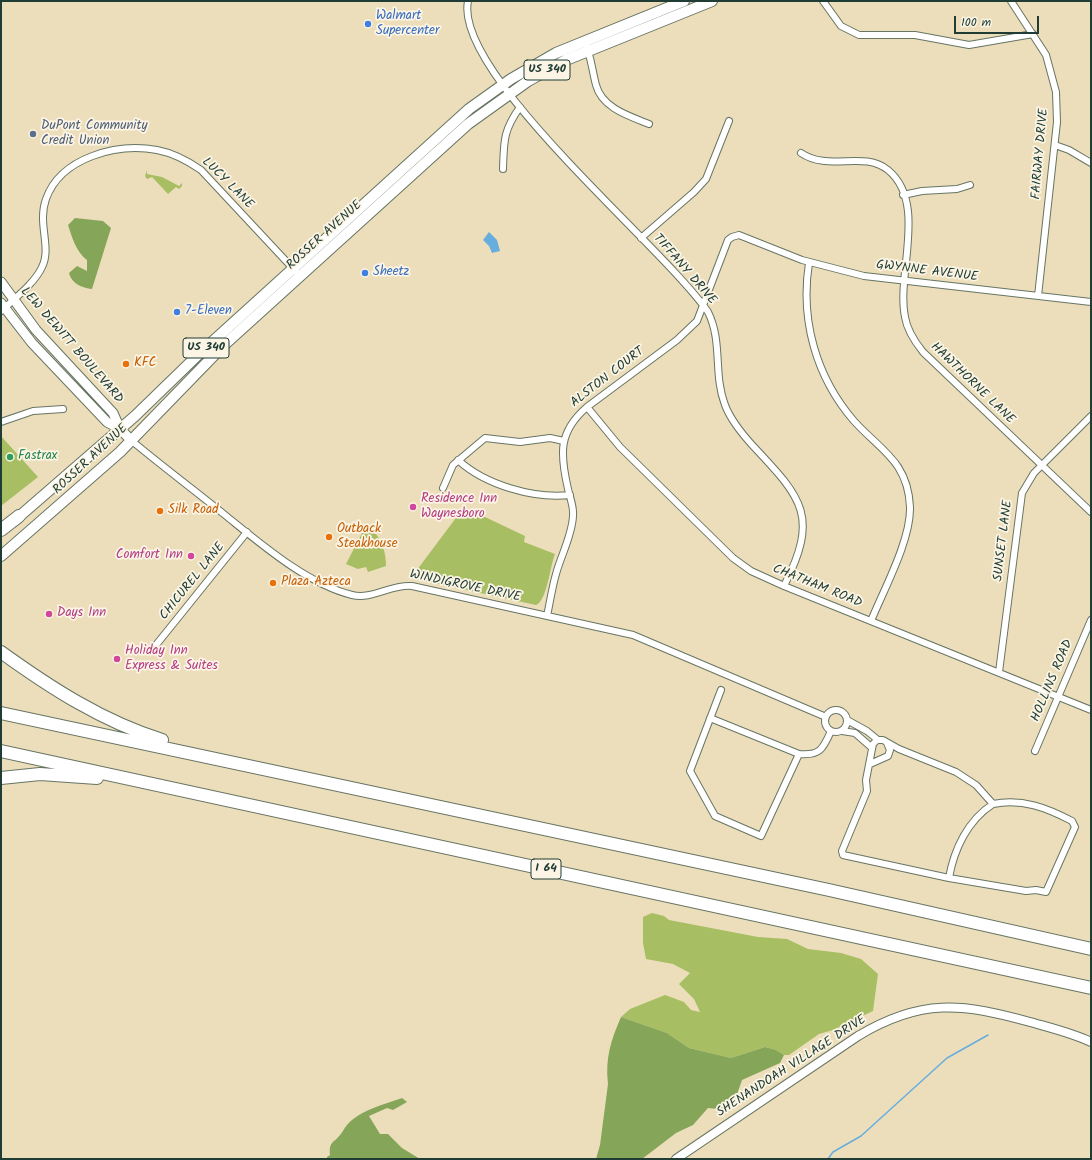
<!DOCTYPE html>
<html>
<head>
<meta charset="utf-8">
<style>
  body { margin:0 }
  #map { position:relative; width:1092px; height:1160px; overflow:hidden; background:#ecdebb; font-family:Kalam,sans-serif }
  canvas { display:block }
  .frame { position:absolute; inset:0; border:2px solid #1f3d34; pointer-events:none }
  .scale { position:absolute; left:954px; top:16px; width:85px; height:18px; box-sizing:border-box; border:2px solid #1f3d34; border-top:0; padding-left:5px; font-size:12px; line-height:14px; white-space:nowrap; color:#1f3d34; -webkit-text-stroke:3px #fcf5e5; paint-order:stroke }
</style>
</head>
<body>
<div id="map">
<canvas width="1092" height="1160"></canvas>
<div class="frame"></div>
<div class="scale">100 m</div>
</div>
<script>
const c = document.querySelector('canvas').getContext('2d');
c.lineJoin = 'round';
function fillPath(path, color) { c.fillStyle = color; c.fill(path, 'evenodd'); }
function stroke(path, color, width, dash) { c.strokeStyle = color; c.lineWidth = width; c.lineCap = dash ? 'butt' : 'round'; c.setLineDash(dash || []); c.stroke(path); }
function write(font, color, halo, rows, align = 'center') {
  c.font = font + ' Kalam,sans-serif'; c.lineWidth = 3.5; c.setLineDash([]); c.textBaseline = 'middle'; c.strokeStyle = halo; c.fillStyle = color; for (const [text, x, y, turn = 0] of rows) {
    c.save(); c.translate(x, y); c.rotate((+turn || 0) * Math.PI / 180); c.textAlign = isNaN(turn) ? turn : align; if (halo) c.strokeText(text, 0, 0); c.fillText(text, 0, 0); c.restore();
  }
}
const green = new Path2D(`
  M147 170V174L162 177 179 186 182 183V186L179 189 176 187 168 194 152 177 147 179 145 176Z
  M1 436 38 477 1 506Z
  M464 507 525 536 524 542 555 554C550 566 547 601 536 605L416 579 414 574Z
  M363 531 376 534C383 543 386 554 386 566L368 572 366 567 358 569 346 564Z
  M652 913 664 916 669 920 758 937 787 939 808 949 841 953 861 959 878 974 873 1011 833 1030 819 1034 789 1055H784L776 1050 765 1047 731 1058 689 1048 667 1033 621 1017 630 1009 665 995 684 1002 691 1010 700 1012 694 999 679 984 690 973 673 964 646 959 643 943V917Z`);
const forest = new Path2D(`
  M75 218 103 221 111 228 92 289C82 288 71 283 69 273L77 266 87 271V260C76 252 72 237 68 225Z
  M621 1017 667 1033 689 1048 731 1058 765 1047 776 1050 784 1055 780 1063 742 1080 734 1103 728 1110 708 1108 693 1125 676 1133 642 1159H596L600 1145 608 1084C605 1058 611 1040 621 1017Z
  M402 1098 407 1102 393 1110 387 1108 369 1116 380 1134H388L402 1148 420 1159H327V1157L330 1155C329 1141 333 1144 340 1135 343 1132 344 1128 347 1125 360 1110 385 1104 402 1098Z`);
const water = new Path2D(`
  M489 232 497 240 500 251 492 253 489 246 483 240Z`);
const stream = new Path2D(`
  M828 1159 833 1152 861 1136 947 1058 988 1035`);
const minor = new Path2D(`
  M468 1C453 74 664 247 708 312 723 342 713 374 725 405 731 421 742 434 754 447 803 499 819 517 784 586
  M823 1 841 26 859 35H915L969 45 1033 34
  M1011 1 1046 55 1056 92 1057 122 1038 296
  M584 40C591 55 592 70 596 85 602 108 629 116 649 124
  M1055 145 1069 150 1091 163
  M801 153C829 172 863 150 888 170 928 203 896 274 905 317 907 330 915 342 923 352L1091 512
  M503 169C504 141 503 131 520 107
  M903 195 922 191 957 189 970 185
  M641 238 694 192 706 179 729 121
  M809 263C800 320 816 377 854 421 880 450 908 461 910 507 911 540 884 589 871 621
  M1 311C14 299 35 283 42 267 52 247 37 224 46 199 61 157 117 143 157 150 173 153 188 161 201 170L300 276
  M587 407 620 447 733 558 751 571 784 586 1091 710
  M1 422 33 411 63 409
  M132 441C162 466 194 490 225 515 261 544 307 584 352 595 372 600 391 584 412 586L633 635 826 717
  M458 460C485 485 534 499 570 495
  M443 488 453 465 485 438 520 442 550 438 564 441
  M547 616C550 602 552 588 556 574 561 555 572 536 573 516 574 507 570 498 568 489 560 454 558 432 587 407L677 340 697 321 728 240 732 237 739 235 802 260 864 276 1091 302
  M156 645 247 532
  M999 672 1022 493 1034 473 1091 416
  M721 690 690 771 715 816 761 836 799 754
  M825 721a11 11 0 1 1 22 0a11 11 0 1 1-22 0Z
  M710 718 799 754C820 756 823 749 831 731
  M847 720 867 731 878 740
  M842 731 855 733 871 747
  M1035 751 1091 620
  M870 764 888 756 890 750 887 743
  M949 878 843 855 842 851 867 791 866 780 873 744 877 740H883L899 749 956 772 976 785 993 804C1022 798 1047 808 1072 821L1075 827 1046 892 1036 890 1026 891 949 878C954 849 968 820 993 804`);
const tertiary = new Path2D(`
  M676 1159 858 1036C921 998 962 1003 1030 1022 1051 1028 1072 1033 1091 1042`);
const secondary = new Path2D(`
  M1 282 36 330 113 413 120 429
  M1 303 32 343 107 422 120 429 132 441`);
const primary = new Path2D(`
  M14 521 135 416 200 353 469 109 511 79 556 53 684 1
  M1 556 120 452 224 345 468 124 528 81 566 60 712 1`);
const motorway = new Path2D(`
  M1 530 19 516
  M1 652C51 688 102 721 162 740
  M1 713 829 890 1091 949
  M1 751 1091 988
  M1 778 40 774 97 778`);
const markers = [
  [368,24,4,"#3f7fe0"],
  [33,134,4,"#5c6f8a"],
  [365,273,4,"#3f7fe0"],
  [177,312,4,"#3f7fe0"],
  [126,364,4,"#e8710a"],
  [10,457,4,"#2e9e5b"],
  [413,507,4,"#d1479c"],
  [160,511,4,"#e8710a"],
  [329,537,4,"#e8710a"],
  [191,556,4,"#d1479c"],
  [273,583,4,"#e8710a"],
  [49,614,4,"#d1479c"],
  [117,659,4,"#d1479c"]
];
const shields = [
  [547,70,46],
  [206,348,46],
  [546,869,30]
];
const shieldNames = [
  ["US 340",547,70],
  ["US 340",206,348],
  ["I 64",546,869]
];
const shopNames = [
  ["Walmart",376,17],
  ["Supercenter",376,32],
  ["Sheetz",373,273],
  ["7-Eleven",185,312]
];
const serviceNames = [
  ["DuPont Community",41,127],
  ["Credit Union",41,142]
];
const streetNames = [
  ["FAIRWAY DRIVE",1041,154,-85],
  ["LUCY LANE",227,184,45],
  ["ROSSER AVENUE",325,236,-42],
  ["TIFFANY DRIVE",684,270,49],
  ["GWYNNE AVENUE",927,272,7],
  ["LEW DEWITT BOULEVARD",71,346,49],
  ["ALSTON COURT",608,378,-38],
  ["HAWTHORNE LANE",972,384,44],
  ["ROSSER AVENUE",91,460,-43],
  ["SUNSET LANE",1004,541,-83],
  ["CHICUREL LANE",193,582,-51],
  ["WINDIGROVE DRIVE",465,587,12],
  ["CHATHAM ROAD",817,587,22],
  ["HOLLINS ROAD",1053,681,-67],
  ["SHENANDOAH VILLAGE DRIVE",792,1067,-33]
];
const foodNames = [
  ["KFC",134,364],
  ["Silk Road",168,511],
  ["Outback",337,530],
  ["Steakhouse",337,545],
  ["Plaza Azteca",281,583]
];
const leisureNames = [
  ["Fastrax",18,457]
];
const hotelNames = [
  ["Residence Inn",421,500],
  ["Waynesboro",421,515],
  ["Comfort Inn",183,556,"right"],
  ["Days Inn",57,614],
  ["Holiday Inn",125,652],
  ["Express & Suites",125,667]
];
fillPath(green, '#a7be63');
fillPath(forest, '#85a559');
fillPath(water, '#67adde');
stroke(stream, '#67adde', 1.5);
stroke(minor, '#677563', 8);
stroke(tertiary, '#677563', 10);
stroke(secondary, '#677563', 11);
stroke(primary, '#677563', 12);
stroke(motorway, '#677563', 14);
stroke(minor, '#fff', 6);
stroke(tertiary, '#fff', 8);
stroke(secondary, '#fff', 9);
stroke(primary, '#fff', 10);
stroke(motorway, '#fff', 12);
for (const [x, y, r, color] of markers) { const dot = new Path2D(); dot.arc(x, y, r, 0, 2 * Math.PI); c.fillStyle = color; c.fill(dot); stroke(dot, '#fcf5e5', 1.5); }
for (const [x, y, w] of shields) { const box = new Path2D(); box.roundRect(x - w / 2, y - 10, w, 20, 3); c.fillStyle = '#fcf5e5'; c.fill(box); stroke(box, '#1f3d34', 1); }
write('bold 12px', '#1f3d34', null, shieldNames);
write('13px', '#366cbe', '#fcf5e5', shopNames, 'left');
write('13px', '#4e5e75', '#fcf5e5', serviceNames, 'left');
write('13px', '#1f3d34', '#fcf5e5', streetNames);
write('13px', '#c56008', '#fcf5e5', foodNames, 'left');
write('13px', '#27864d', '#fcf5e5', leisureNames, 'left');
write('13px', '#b23c85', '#fcf5e5', hotelNames, 'left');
</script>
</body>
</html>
